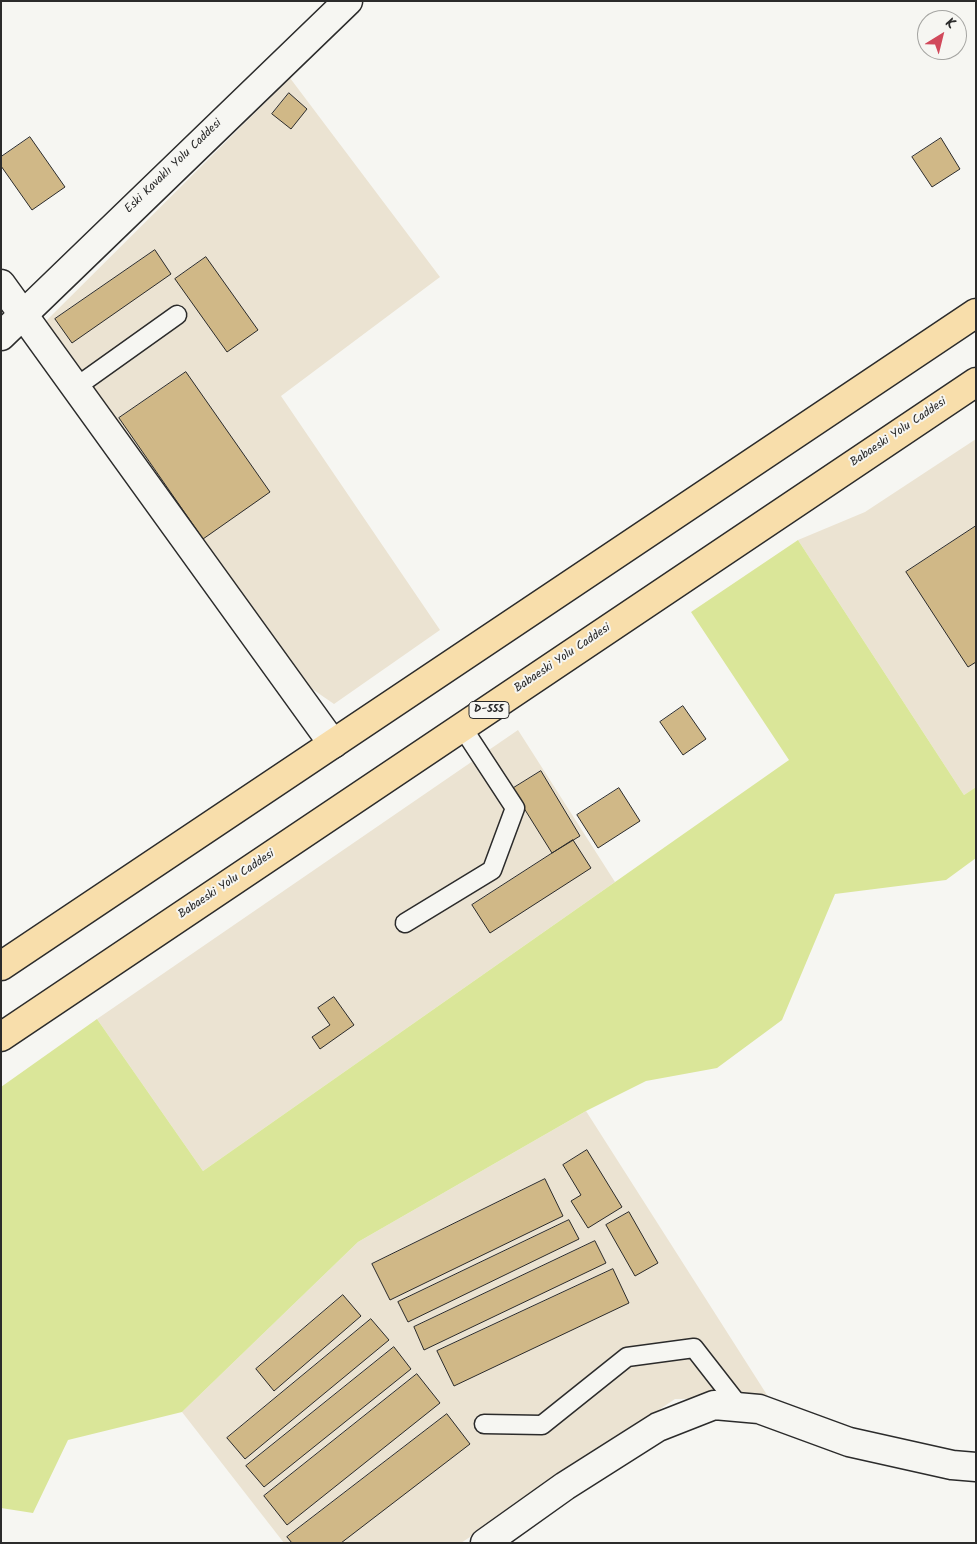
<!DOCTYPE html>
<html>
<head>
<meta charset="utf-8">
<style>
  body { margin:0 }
  #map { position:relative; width:977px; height:1544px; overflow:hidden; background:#f6f6f2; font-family:Kalam,sans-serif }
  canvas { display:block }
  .frame { position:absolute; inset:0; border:2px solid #2b2b2b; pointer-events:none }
  .north { position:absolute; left:917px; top:10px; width:50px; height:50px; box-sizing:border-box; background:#f6f6f2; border:1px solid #a5a5a2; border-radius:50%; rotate:36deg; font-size:14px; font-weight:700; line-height:20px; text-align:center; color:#2b2b2b }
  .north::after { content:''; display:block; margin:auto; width:18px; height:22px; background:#d1495b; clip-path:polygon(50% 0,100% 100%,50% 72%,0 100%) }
</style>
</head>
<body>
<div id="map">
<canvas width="977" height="1544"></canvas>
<div class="frame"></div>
<div class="north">K</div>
</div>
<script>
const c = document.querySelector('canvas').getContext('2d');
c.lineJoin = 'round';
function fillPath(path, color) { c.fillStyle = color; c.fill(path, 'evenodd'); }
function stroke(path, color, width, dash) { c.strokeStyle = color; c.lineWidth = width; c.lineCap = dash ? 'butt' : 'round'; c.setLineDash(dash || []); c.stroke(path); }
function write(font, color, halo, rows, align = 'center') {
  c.font = font + ' Kalam,sans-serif'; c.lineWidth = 4; c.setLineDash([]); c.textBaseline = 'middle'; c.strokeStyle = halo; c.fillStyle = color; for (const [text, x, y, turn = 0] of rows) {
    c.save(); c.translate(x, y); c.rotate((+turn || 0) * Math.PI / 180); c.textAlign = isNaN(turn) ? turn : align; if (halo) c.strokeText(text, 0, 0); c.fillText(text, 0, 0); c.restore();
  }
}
const built = new Path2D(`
  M290 78 440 277 281 396 440 630 334 704 289 673 46 321Z
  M976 439V787L964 795 798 540 865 512Z
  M518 730 615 882 203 1171 97 1019Z
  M586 1111 769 1398 675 1399 461 1543H284L182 1412 358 1242Z`);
const green = new Path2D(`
  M798 540 964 795 976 787V858L946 880 835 894 782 1020 717 1068 646 1081 586 1111 358 1242 182 1412 68 1440 33 1513 1 1508V1087L97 1019 203 1171 789 760 691 612Z`);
const building = new Path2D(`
  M289 93 307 109 291 129 272 114Z
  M30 137 65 187 32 210 1 166V157Z
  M941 138 960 169 932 187 912 157Z
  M155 250 171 274 72 343 55 319Z
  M206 257 258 330 227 352 175 279Z
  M186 372 270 492 203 539 119 418Z
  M976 526V662L968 667 906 572Z
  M683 706 706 739 683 755 660 722Z
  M541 771 580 836 552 853 512 789Z
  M619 788 640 821 598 848 577 815Z
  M573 840 591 868 490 933 472 905Z
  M334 997 354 1025 320 1049 312 1037 330 1025 318 1008Z
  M587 1150 622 1207 588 1228 571 1201 581 1195 563 1165Z
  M545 1179 563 1216 390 1300 372 1264Z
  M629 1212 658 1263 635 1276 606 1225Z
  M569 1220 579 1239 408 1322 398 1302Z
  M595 1241 606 1263 424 1350 414 1327Z
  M613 1269 629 1303 454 1386 437 1351Z
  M343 1295 361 1316 274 1391 256 1369Z
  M371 1319 389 1340 245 1459 227 1438Z
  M394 1347 411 1369 264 1487 246 1466Z
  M417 1374 440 1403 287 1525 264 1496Z
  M447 1414 470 1444 341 1543H292L287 1537Z`);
const service = new Path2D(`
  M76 387 177 315
  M405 923 492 870 515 808 462 727
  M484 1424 542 1425 627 1357 694 1348 740 1407`);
const minor = new Path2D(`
  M1 284 333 744
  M485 1543 565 1486 658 1427 714 1405 759 1409 849 1442 952 1465 976 1467`);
const tertiary = new Path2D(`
  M1 336 348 1`);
const trunk = new Path2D(`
  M1 966 976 313
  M1 1037 976 382`);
const shields = [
  [489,710,40]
];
const shieldNames = [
  ["D-555",489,710]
];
const streetNames = [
  ["Eski Kavaklı Yolu Caddesi",174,167,-44],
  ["Babaeski Yolu Caddesi",899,433,-34],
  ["Babaeski Yolu Caddesi",563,659,-34],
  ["Babaeski Yolu Caddesi",227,885,-34]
];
fillPath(built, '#ebe3d2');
fillPath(green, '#dae699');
fillPath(building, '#d0b887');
stroke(building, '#2b2b2b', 1);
stroke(service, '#2b2b2b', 21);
stroke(minor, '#2b2b2b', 31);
stroke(tertiary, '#2b2b2b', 31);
stroke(trunk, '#2b2b2b', 31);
stroke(service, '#f6f6f2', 18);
stroke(minor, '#f6f6f2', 28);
stroke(tertiary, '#f6f6f2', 28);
stroke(trunk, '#f8deab', 28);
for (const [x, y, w] of shields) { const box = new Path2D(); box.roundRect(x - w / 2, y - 8.5, w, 17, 4); c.fillStyle = '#f6f6f2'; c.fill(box); stroke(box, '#2b2b2b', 1); }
write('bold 11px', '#2b2b2b', null, shieldNames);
write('12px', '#2b2b2b', '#f6f6f2', streetNames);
</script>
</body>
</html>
